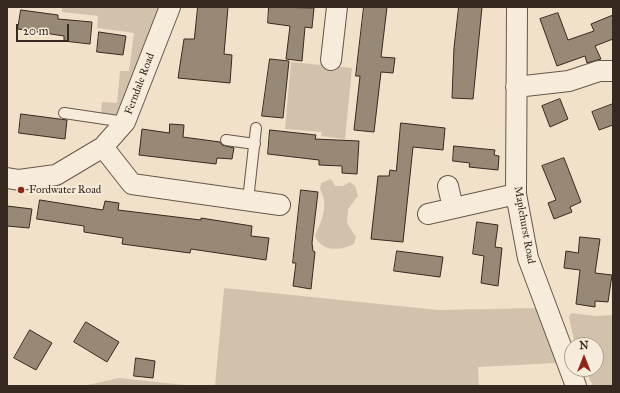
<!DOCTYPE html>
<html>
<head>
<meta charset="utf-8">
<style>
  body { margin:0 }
  #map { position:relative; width:620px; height:393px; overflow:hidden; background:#f2e1c9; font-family:"IM FELL Great Primer",serif }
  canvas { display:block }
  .frame { position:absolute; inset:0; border:8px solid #37291f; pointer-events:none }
  .north { position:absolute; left:564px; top:337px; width:40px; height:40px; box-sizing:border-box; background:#f7ecdc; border:1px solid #aa9e90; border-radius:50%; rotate:0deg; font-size:11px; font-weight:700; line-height:16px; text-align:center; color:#37291f }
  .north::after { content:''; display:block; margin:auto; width:14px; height:18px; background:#8f2418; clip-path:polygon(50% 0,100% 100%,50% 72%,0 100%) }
  .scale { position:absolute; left:16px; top:24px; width:53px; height:18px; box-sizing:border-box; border:2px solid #37291f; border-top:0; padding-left:5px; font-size:12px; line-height:14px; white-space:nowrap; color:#37291f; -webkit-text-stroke:3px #f7ecdc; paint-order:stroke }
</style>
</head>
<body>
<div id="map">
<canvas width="620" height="393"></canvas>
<div class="frame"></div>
<div class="north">N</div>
<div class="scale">20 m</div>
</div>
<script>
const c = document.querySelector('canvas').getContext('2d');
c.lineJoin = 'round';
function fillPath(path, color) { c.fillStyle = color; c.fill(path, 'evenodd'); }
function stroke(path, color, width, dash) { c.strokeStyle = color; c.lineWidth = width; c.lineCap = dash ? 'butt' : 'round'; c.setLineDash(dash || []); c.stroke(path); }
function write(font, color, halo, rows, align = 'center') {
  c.font = font + ' "IM FELL Great Primer",serif'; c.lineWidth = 4; c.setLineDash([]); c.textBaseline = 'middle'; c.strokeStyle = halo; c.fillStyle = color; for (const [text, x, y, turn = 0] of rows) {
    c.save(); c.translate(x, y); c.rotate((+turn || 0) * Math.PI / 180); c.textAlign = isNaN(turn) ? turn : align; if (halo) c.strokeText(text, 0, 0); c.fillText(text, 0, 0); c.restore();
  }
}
const green = new Path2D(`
  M62 7H159L117 115 101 113 102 102 117 103 120 71H129L134 33 97 28 98 16 62 12Z
  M291 62 352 68 345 139 321 136 322 132 285 129Z
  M331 179 335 186H343L350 182 355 186 358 196 348 209 347 223 356 237 354 244C340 251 322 252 315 236 322 220 329 205 320 189L321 183Z
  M224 288 438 310 538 308 556 363 478 367 479 386H215Z
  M571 313 595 316 613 315V386H593L585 369H596V345H575L569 317Z
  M119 378 194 386H83Z`);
const building = new Path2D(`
  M198 7H228L224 54 232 55 230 83 178 78 184 39H194Z
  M269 7 314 8 312 28 305 27 302 61 286 59 290 26 268 23Z
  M364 7H387L381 57 395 58 393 73 381 72 374 132 354 130 360 76H356Z
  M459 7H482L473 99 452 98 454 48Z
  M21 10 58 15V19L92 22 90 44 64 41V36L18 29Z
  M558 13 568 40 594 31 591 24 613 15V39L595 46 601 59 587 63 585 56 557 66 540 19Z
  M99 32 126 36 123 55 97 52Z
  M270 59 289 61 283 118 262 116Z
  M560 99 568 119 550 127 542 106Z
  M613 104V125L599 130 592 112Z
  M21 114 67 120 65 139 19 133Z
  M401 123 445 128 443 150 413 147 403 242 371 239 378 176H389L390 170 396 171Z
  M170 124 184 125 183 137 220 142 222 145 234 148 232 159 217 158 216 164 139 155 142 129 169 133Z
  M270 130 316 135 315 139 359 141 357 174 342 173V166L319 165V160L268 154Z
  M454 146 495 150 494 155 499 156 498 170 469 167 470 163 453 161Z
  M564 158 581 202 570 207 572 212 554 219 548 203 556 200 542 166Z
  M301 190 318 192 312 243 313 251 315 252 311 289 293 286 296 263H293Z
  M40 200 103 210 105 201 119 203 118 210 201 220V218L252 226 251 236 269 238 266 260 191 249 190 253 122 244 123 238 84 232V226L37 219Z
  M7 206 32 209 29 228 7 226Z
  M477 222 498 225 495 247 502 248 498 286 481 283 484 256 473 254Z
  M580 237 600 239 595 273 612 275 608 302 595 301V307L576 304 580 270 564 268 566 251 578 253Z
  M397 251 443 257 440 277 394 271Z
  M86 322 119 342 107 362 74 342Z
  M30 330 52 343 36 370 14 358Z
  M136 358 155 361 153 378 134 376Z`);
const lane = new Path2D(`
  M64 113 125 122
  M226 140 255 144
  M248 200 256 128`);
const street = new Path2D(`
  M517 7 516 194 528 258 576 386
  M331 60 337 7
  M516 87 569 81 599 71H613
  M103 147 132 184 280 205
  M7 178 19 180 56 175 103 147 125 122 170 7
  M448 186 453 208
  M428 214 516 194`);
const markers = [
  [21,190,4,"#8f2418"]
];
const streetNames = [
  ["Ferndale Road",140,84,-69],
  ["Maplehurst Road",524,225,80]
];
const poiNames = [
  ["Fordwater Road",29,190]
];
fillPath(green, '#d2c2ac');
fillPath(building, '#988977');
stroke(building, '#37291f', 1);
stroke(lane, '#66574a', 12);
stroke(street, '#66574a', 22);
stroke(lane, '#f7ecdc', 10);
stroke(street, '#f7ecdc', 20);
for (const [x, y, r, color] of markers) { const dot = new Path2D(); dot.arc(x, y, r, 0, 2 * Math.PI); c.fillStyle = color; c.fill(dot); stroke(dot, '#f7ecdc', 1.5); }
write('11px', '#37291f', '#f7ecdc', streetNames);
write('11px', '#37291f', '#f7ecdc', poiNames, 'left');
</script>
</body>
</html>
